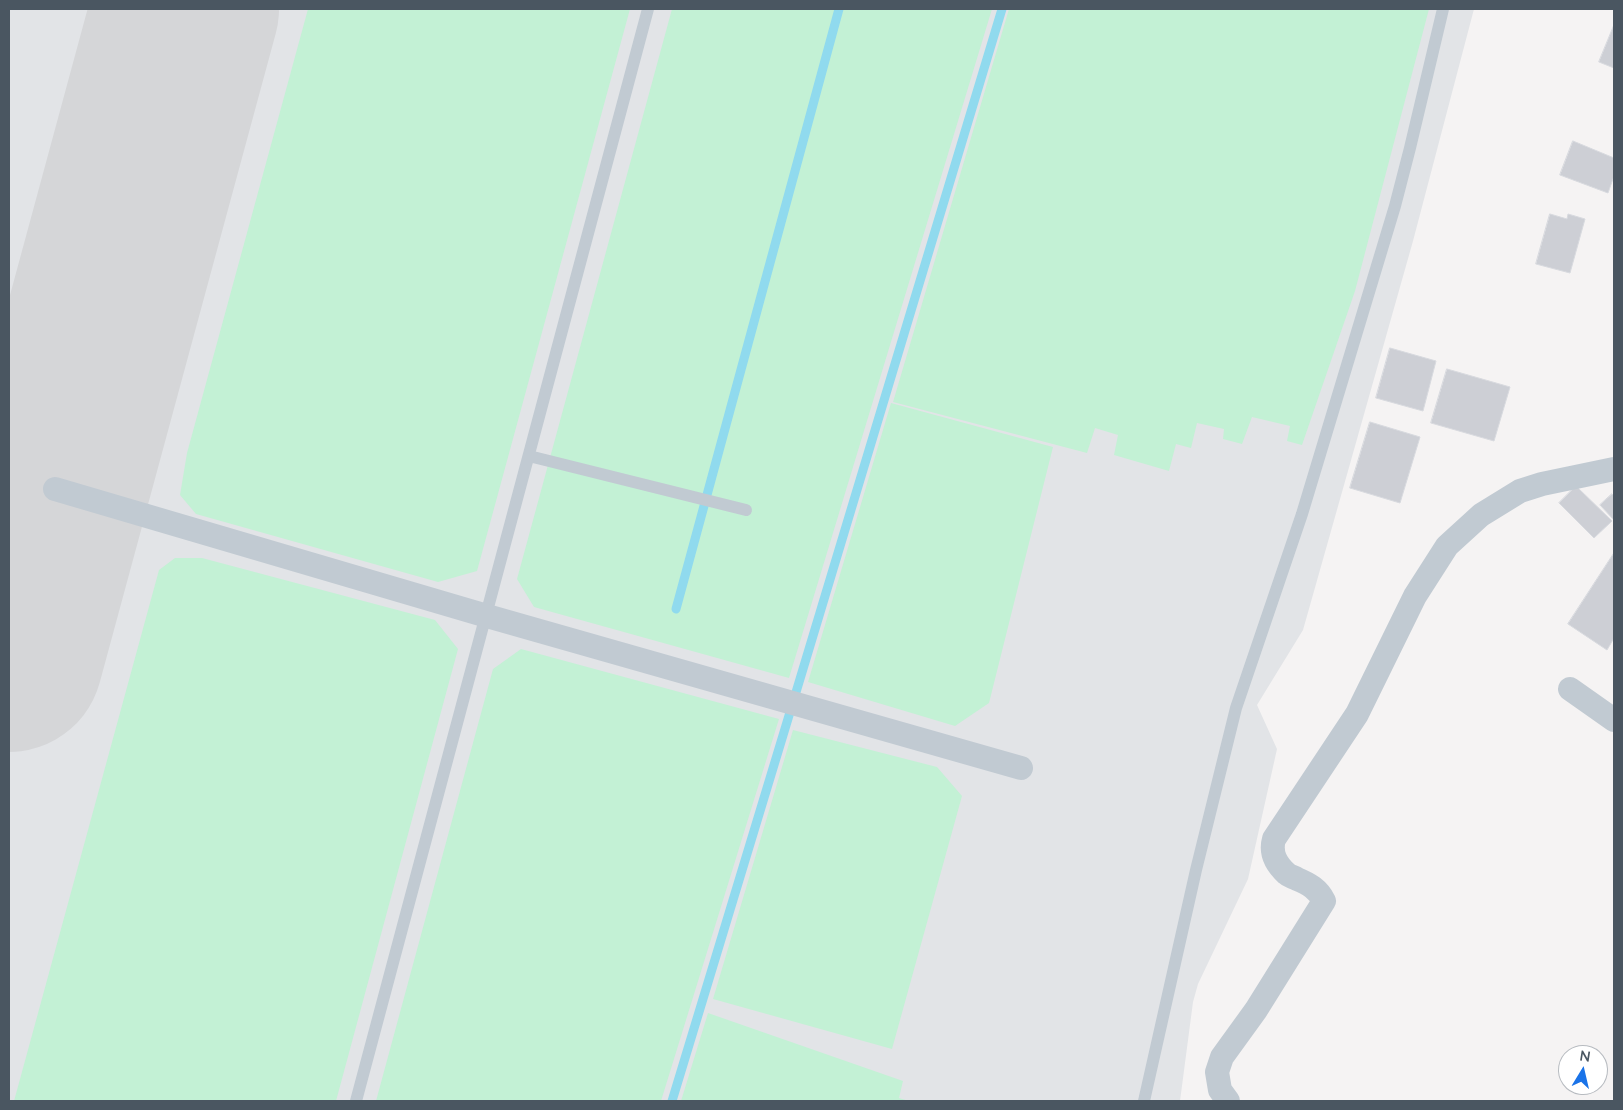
<!DOCTYPE html>
<html>
<head>
<meta charset="utf-8">
<style>
  body { margin:0 }
  #map { position:relative; width:1623px; height:1110px; overflow:hidden; background:#f5f3f3; font-family:Lato,sans-serif }
  canvas { display:block }
  .frame { position:absolute; inset:0; border:10px solid #4a5661; pointer-events:none }
  .north { position:absolute; left:1558px; top:1045px; width:50px; height:50px; box-sizing:border-box; background:#fff; border:1px solid #b7bbc0; border-radius:50%; rotate:9deg; font-size:14px; font-weight:700; line-height:20px; text-align:center; color:#4a5661 }
  .north::after { content:''; display:block; margin:auto; width:18px; height:22px; background:#1a73e8; clip-path:polygon(50% 0,100% 100%,50% 72%,0 100%) }
</style>
</head>
<body>
<div id="map">
<canvas width="1623" height="1110"></canvas>
<div class="frame"></div>
<div class="north">N</div>
</div>
<script>
const c = document.querySelector('canvas').getContext('2d');
c.lineJoin = 'round';
function fillPath(path, color) { c.fillStyle = color; c.fill(path, 'evenodd'); }
function stroke(path, color, width, dash) { c.strokeStyle = color; c.lineWidth = width; c.lineCap = dash ? 'butt' : 'round'; c.setLineDash(dash || []); c.stroke(path); }
const airport = new Path2D(`
  M9 9H1474L1413 241 1303 630 1257 705 1277 749 1248 879 1198 984 1193 1002 1180 1101H9Z`);
const green = new Path2D(`
  M308 9H630L477 571 438 582 196 514 180 495 187 453Z
  M672 9H992L789 678 534 607 517 579Z
  M1009 9H1429L1355 291 1302 445 1287 441 1290 426 1252 417 1242 444 1223 439 1224 429 1197 423 1191 448 1176 444 1169 471 1114 455 1118 435 1095 428 1087 453 893 402Z
  M891 403 1053 447 989 703 955 726 808 682Z
  M175 558H202L435 620 458 649 336 1101H14L159 570Z
  M521 649 779 719 661 1101H376L493 669Z
  M793 730 937 767 962 796 892 1049 713 999Z
  M708 1013 903 1081 899 1098 909 1101H681Z`);
const stream = new Path2D(`
  M676 609 839 9
  M672 1101 784 732 1002 9`);
const runway = new Path2D(`
  M9 658 185 9`);
const building = new Path2D(`
  M1614 25V68L1599 62Z
  M1573 141 1614 158V176L1608 193 1560 175Z
  M1550 214 1567 219 1568 214 1585 219 1570 273 1536 264Z
  M1390 348 1436 361 1423 411 1376 398Z
  M1447 369 1510 387 1494 441 1431 423Z
  M1370 422 1420 437 1400 503 1350 488Z
  M1576 486 1612 521 1594 538 1559 503Z
  M1612 494 1614 496V520L1600 505Z
  M1614 553V638L1607 650 1568 624Z`);
const service = new Path2D(`
  M529 456 746 510
  M356 1101 648 9
  M1144 1101 1196 870 1236 708 1302 514 1395 206 1410 148 1443 9`);
const minor = new Path2D(`
  M55 489 487 616 1021 768
  M1570 689 1614 720
  M1228 1101 1220 1090 1217 1072 1222 1057 1256 1010 1324 901C1318 889 1309 884 1297 879 1294 877 1289 876 1287 874 1276 864 1270 853 1274 839L1357 714 1415 596 1447 546 1481 515 1520 491 1542 484 1614 469`);
fillPath(airport, '#e2e4e7');
fillPath(green, '#c3f1d5');
stroke(stream, '#90daee', 9);
stroke(runway, '#d5d6d8', 188);
fillPath(building, '#cdcfd5');
stroke(building, '#d7d9de', 1);
stroke(service, '#c1cad2', 12);
stroke(minor, '#c1cad2', 24);
</script>
</body>
</html>
